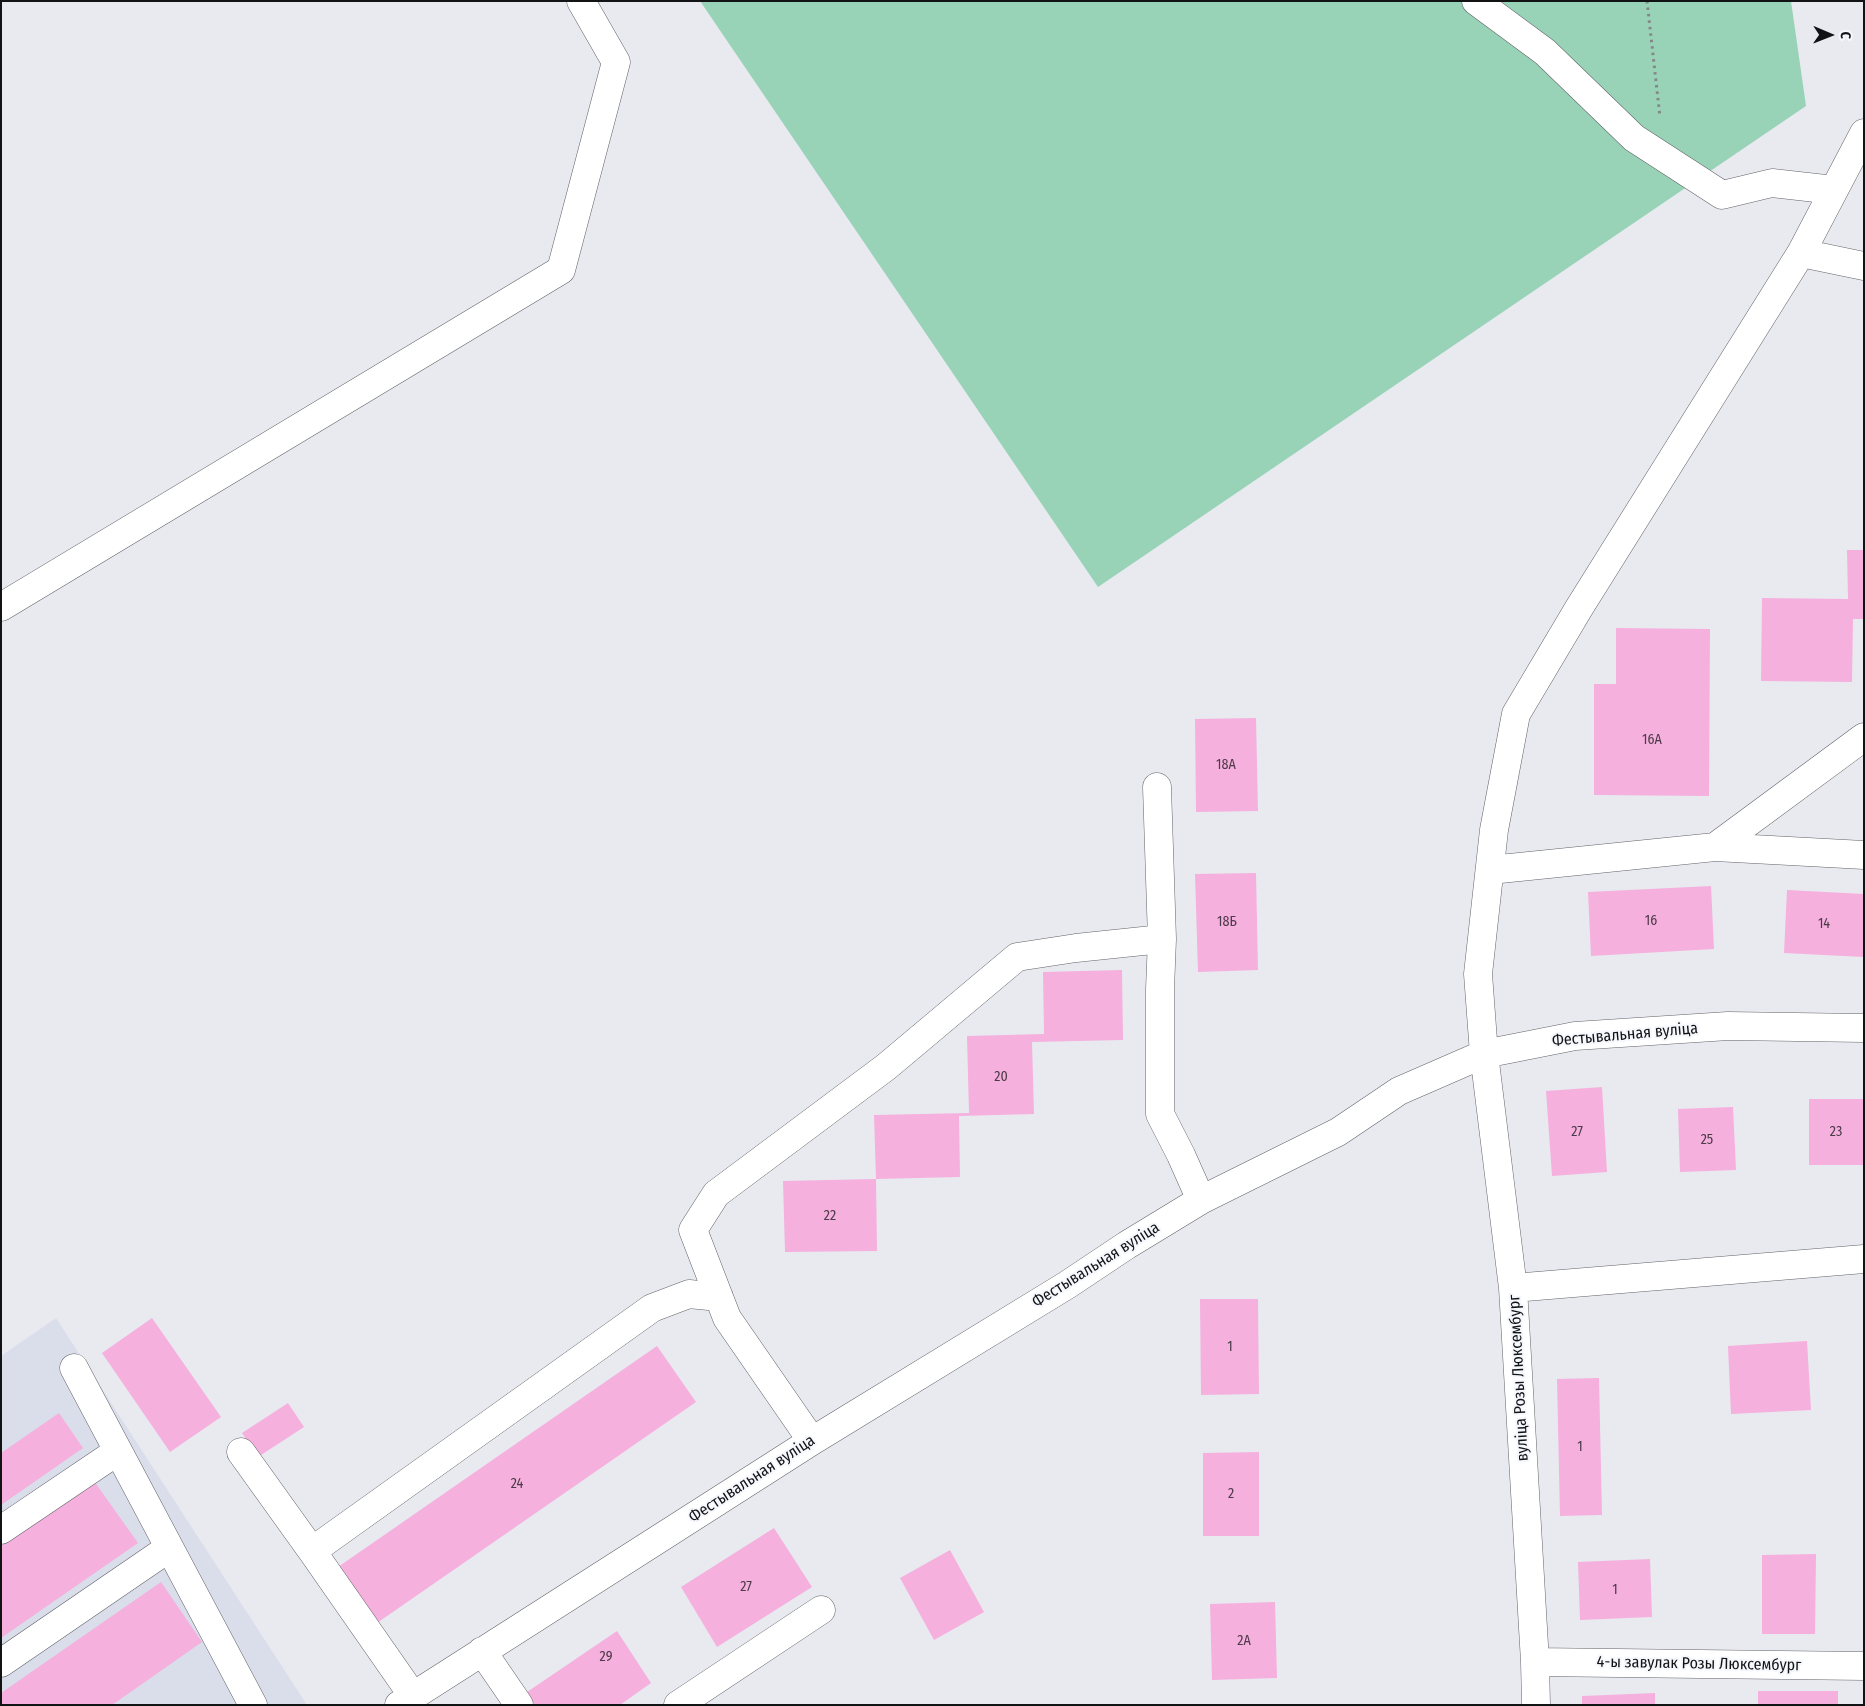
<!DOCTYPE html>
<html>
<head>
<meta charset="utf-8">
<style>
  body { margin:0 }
  #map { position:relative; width:1865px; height:1706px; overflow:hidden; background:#e8eaf0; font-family:"Fira Sans Condensed",sans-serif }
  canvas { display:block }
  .frame { position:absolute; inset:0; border:2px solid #121315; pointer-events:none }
  .north { position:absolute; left:1805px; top:10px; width:50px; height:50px; -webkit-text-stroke:4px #f6f7fd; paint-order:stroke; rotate:91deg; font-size:14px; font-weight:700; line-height:20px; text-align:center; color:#121315 }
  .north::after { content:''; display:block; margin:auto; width:18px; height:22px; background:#121315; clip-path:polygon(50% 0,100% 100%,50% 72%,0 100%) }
</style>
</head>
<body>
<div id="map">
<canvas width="1865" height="1706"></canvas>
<div class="frame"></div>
<div class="north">С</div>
</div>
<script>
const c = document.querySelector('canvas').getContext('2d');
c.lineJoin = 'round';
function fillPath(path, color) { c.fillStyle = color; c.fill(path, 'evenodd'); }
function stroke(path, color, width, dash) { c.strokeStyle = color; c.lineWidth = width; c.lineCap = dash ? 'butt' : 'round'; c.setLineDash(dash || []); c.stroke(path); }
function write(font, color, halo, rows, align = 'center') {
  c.font = font + ' "Fira Sans Condensed",sans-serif'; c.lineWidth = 4; c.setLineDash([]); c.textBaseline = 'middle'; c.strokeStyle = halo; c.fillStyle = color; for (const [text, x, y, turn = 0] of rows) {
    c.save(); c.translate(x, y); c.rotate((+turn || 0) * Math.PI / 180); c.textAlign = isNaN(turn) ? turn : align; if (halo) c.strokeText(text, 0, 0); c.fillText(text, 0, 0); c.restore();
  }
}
const built = new Path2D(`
  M56 1318 307 1705H1V1356Z`);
const green = new Path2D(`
  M700 1H1791L1806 106 1098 587Z`);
const building = new Path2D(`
  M1847 550H1864V619H1853L1852 682 1761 681 1762 598 1848 599Z
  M1616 628 1710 629 1709 796 1594 795V684H1616Z
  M1256 718 1258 811 1196 812 1195 719Z
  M1256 873 1258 970 1198 972 1195 874Z
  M1711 886 1714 949 1591 956 1588 892Z
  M1787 890 1864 894V957L1784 953Z
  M1122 970 1123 1040 1032 1042 1034 1114 959 1116 960 1177 876 1179 874 1115 969 1113 967 1036 1044 1034 1043 972Z
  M1602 1087 1607 1172 1552 1176 1546 1091Z
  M1809 1099H1864V1165H1809Z
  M1733 1107 1736 1170 1680 1172 1678 1109Z
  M876 1179 877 1251 785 1252 783 1181Z
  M1200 1299H1258L1259 1394 1201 1395Z
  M152 1318 221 1417 170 1452 102 1353Z
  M1807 1341 1811 1410 1731 1414 1728 1346Z
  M657 1346 696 1402 377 1623 338 1567Z
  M1599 1378 1602 1515 1560 1516 1557 1379Z
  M288 1403 304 1427 258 1457 242 1433Z
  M59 1413 83 1448 1 1505V1453Z
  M1259 1452V1536H1203V1453Z
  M94 1481 138 1543 1 1638V1546Z
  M774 1528 812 1587 717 1647 681 1587Z
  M950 1550 984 1612 934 1640 900 1578Z
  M1816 1554 1815 1634H1762V1555Z
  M1650 1559 1652 1617 1580 1620 1578 1562Z
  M161 1582 202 1642 112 1705H1V1693Z
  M1275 1602 1277 1678 1212 1680 1210 1604Z
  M617 1631 651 1683 620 1705H535L527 1692Z
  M1758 1691H1838V1705H1758Z
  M1655 1693V1705H1582V1696Z`);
const path = new Path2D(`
  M1647 1 1660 117`);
const minor = new Path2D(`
  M1476 1 1545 52 1634 138 1722 195 1772 183 1834 190
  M1801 253 1864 266
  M1 607 561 270 616 62 581 1
  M1157 787 1162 939
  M1715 847 1864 855
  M1490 870 1715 847 1864 737
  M1513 1288 1864 1259
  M74 1368 253 1705
  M812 1441 727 1318 693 1230 716 1194 886 1067 1017 957 1076 948 1162 939 1160 989V1114L1181 1155 1201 1200
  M241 1452 312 1551
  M1 1530 118 1451
  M482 1651 519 1705
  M1535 1662 1864 1666
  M1 1663 169 1548
  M413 1696 312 1551 652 1308 689 1294 719 1297
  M399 1705 812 1441 1067 1285 1127 1245 1201 1200 1338 1132 1399 1091 1484 1054 1575 1036 1728 1026 1864 1028
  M678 1705 821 1610
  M1536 1705 1535 1662 1513 1288 1484 1054 1478 974 1494 830 1516 714 1579 608 1801 253 1864 133`);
const numberNames = [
  ["16А",1652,740],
  ["18А",1226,765],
  ["16",1651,921],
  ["18Б",1227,922],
  ["14",1824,924],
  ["20",1001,1077],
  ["27",1577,1132],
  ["23",1836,1132],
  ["25",1707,1140],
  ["22",830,1216],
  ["1",1230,1347],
  ["1",1580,1447],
  ["24",517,1484],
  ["2",1231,1494],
  ["27",746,1587],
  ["1",1615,1590],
  ["2А",1244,1641],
  ["29",606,1657]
];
const streetNames = [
  ["Фестывальная вуліца",1625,1035,-5],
  ["Фестывальная вуліца",1096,1265,-32],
  ["вуліца Розы Люксембург",1519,1378,-93],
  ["Фестывальная вуліца",752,1479,-33],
  ["4-ы завулак Розы Люксембург",1699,1664,1]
];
fillPath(built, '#dadeeb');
fillPath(green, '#99d3b7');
fillPath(building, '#f5b0de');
stroke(minor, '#626368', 29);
stroke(path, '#85868a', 3, [2.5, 4]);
stroke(minor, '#fff', 28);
write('14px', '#4b3a47', null, numberNames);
write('16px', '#121315', '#f6f7fd', streetNames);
</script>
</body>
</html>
